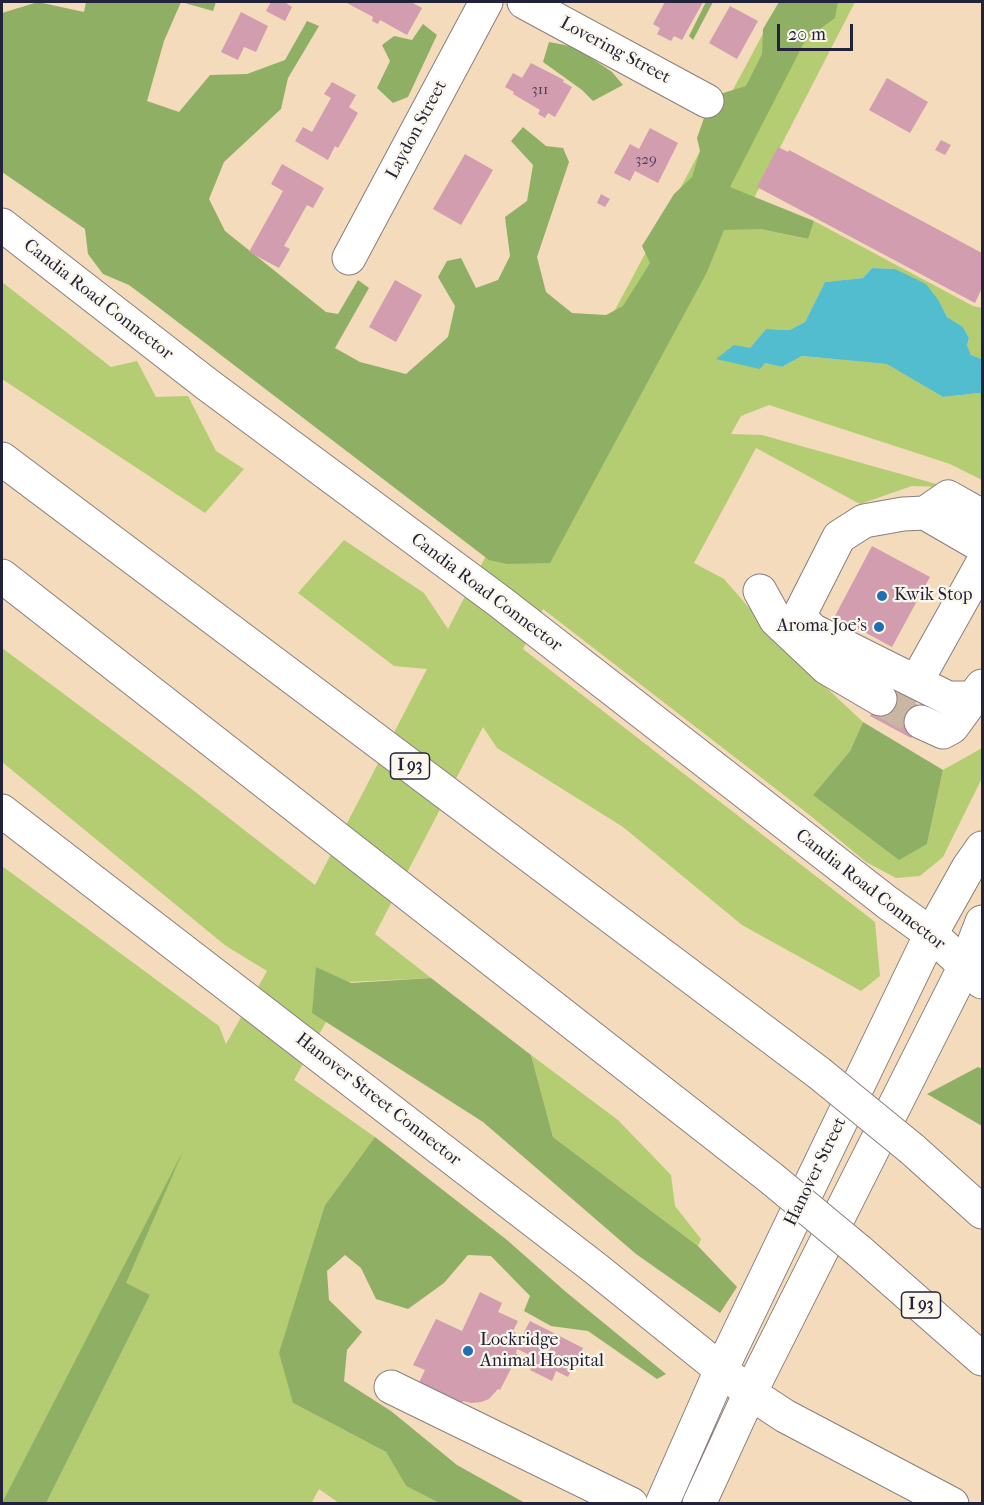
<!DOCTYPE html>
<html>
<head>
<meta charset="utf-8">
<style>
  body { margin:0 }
  #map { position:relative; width:984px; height:1505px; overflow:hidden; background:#f3dbbc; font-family:"IM FELL French Canon",serif }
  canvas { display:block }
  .frame { position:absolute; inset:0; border:3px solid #22223b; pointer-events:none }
  .scale { position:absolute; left:777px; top:24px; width:76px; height:27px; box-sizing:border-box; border:3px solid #22223b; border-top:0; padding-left:8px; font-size:18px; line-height:21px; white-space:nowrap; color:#22223b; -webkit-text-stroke:4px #fbf7ec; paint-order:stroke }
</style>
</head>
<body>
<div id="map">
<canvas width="984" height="1505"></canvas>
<div class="frame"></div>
<div class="scale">20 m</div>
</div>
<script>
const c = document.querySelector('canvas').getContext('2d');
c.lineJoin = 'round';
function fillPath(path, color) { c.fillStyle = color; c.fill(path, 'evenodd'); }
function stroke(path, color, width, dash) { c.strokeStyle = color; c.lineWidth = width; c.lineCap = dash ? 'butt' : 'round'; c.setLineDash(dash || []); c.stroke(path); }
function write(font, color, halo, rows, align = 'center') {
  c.font = font + ' "IM FELL French Canon",serif'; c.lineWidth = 4.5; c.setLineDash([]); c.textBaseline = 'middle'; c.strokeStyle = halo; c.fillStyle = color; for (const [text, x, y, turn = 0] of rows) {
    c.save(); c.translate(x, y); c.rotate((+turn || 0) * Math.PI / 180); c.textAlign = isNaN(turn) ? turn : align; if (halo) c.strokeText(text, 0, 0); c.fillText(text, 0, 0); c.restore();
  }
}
const green = new Path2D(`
  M780 2H855L738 229H760L807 239 814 221 973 306 982 308V359L971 355 967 345 969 338 963 327 947 317 939 301 895 269 872 268 863 278 825 282 805 322 790 330 766 329 750 348 765 363 782 367 802 356 888 364 943 397 979 393 982 394V480L950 464 769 405 741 416 731 434 762 435 947 487 959 485 982 497V506L947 487 912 486 860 504 756 448 694 563 724 579 784 648 863 722 850 751 813 795 927 844 943 770 982 748V778L943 857 920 876 896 878 866 862 807 813 543 609 523 649 875 922 880 976 861 991 742 925 623 827 497 748 483 727 375 934 431 978 348 982 294 1080 375 1137 325 1205 293 1403 386 1452 406 1486 439 1503H339L319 1489 311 1504 2 1503V866L219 1026 226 1044 267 971 226 946 2 762V648L189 787 315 885 427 669 394 666 298 593 344 540 424 593 448 629 571 392Z
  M2 282 111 367 137 361 156 397 188 396 216 451 244 469 205 513 2 379Z
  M531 1055 618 1120 671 1175 675 1206 701 1239 698 1246 553 1137Z`);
const forest = new Path2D(`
  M38 2 84 12 86 2H216L213 11 181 2 164 41 147 101 179 112 210 75 247 74 285 60 307 21 319 26 288 78 281 109 224 162 209 199 225 231 326 312 338 314 358 280 369 288 335 348 360 362 406 374 448 337 455 306 438 277 447 261 461 258 476 288 498 280 510 256 505 217 527 201 533 165 511 141 523 127 546 146 563 148 569 162 537 257 546 292 572 313 606 315 623 306 650 263 642 246 674 194 692 177 700 151 697 138 704 118 720 94 746 86 762 54 763 29 779 2H838L835 18 806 39 730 187 814 221 808 239 760 229 724 230 707 272 550 563 507 564 489 560 145 297 129 285 103 274 88 254 85 229 2 172V13Z
  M706 2H713L693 40 689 36Z
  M423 24 437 35 408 97 393 103 377 88 390 61 382 45 394 36 412 40Z
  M549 42 575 47 612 72 623 85 593 101 582 90 543 62Z
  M863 722 943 770 927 844 899 860 813 795 850 751Z
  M316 967 351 983 431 978 531 1055 553 1137 698 1246 737 1287 720 1313 636 1254 483 1122 312 1013Z
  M978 1067 982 1069V1126L927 1094Z
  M375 1137 507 1240 566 1292 666 1374 657 1379 588 1331 551 1326 524 1311 530 1296 491 1256 468 1255 444 1283 408 1309 376 1299 361 1268 345 1255 327 1271 329 1300 362 1332 347 1350 344 1381 391 1411 457 1465 525 1503H439L406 1486 386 1452 293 1403 279 1353 325 1205Z
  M184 1149 126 1283 150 1295 46 1503H2Z`);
const water = new Path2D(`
  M872 268 895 269 926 284 939 301 947 317 963 327 969 338 967 345 971 355 982 359V394L979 393 943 397 887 364 802 356 782 367 765 363 760 369 716 359 734 345 750 348 766 329 790 330 805 322 825 282 863 278Z`);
const building = new Path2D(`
  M271 2H287L286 3 292 7 285 21 266 11Z
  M345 2H411L422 8 407 35 380 20 378 24 372 21 373 17Z
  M665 2H703L682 40 674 36 671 41 657 34 660 28 653 24Z
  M730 6 758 21 737 59 709 43Z
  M241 12 268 26 256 52 244 47 238 60 221 52Z
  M531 63 564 80 563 82 572 87 555 117 548 113 545 118 538 114 540 110 513 94 514 92 505 87 513 73 522 78Z
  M887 78 928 102 910 133 869 110Z
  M332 82 356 95 349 107 358 113 338 148 335 146 328 160 295 141 303 127 312 132 331 98 324 94Z
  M650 128 678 143 658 183 635 171 630 181 614 173 630 144 639 149Z
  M941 140 951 145 945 155 935 150Z
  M778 147 788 152 789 150 982 253V288L975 303 757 187Z
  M465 154 493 170 461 225 433 209Z
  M282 164 324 188 313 208 307 205 284 246 290 249 279 268 249 252 283 191 271 184Z
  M601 194 610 199 605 207 597 203Z
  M395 280 422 295 396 342 369 327Z
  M872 546 930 577 892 647 835 616Z
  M886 688 927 710 911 738 870 716Z
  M480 1292 502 1303 498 1312 518 1321 513 1331 518 1335 522 1336 530 1321 583 1348 568 1377 556 1371 552 1381 530 1370 536 1358 517 1349 516 1353 518 1355 500 1390 498 1389 489 1399 481 1402 471 1403 463 1401 459 1410 416 1389 425 1370 413 1365 436 1319 462 1331Z`);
const minorTunnel = new Path2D(`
  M880 699 921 722`);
const minor = new Path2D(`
  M524 2 707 101
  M349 258 486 2
  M925 513 948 497 982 516
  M982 546 925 513 903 514 864 521 839 537 799 616 812 630 948 698H973L982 686
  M760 591 776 620 827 668 880 699
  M916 682 982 564
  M921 722 943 732 952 727 973 698
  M391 1387 631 1504`);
const major = new Path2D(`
  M2 225 208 385 499 601 888 903 931 934 965 966
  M2 811 595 1268 750 1393
  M662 1504 721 1370 931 934 968 868 982 848
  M699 1504 750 1393 965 966 982 922`);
const highway = new Path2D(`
  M2 459 819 1073
  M2 576 771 1178
  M965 966 982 982
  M912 1149 982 1212
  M859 1251 982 1359
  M750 1393 785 1416 952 1504`);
const highwayBridge = new Path2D(`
  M819 1073 912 1149
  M771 1178 859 1251`);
const markers = [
  [882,596,6,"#1f6fb2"],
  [879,627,6,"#1f6fb2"],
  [468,1351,6,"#1f6fb2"]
];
const numberNames = [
  ["311",540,90],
  ["329",646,160]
];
const shields = [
  [410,766,39],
  [921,1305,39]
];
const shieldNames = [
  ["I 93",410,766],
  ["I 93",921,1305]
];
const streetNames = [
  ["Lovering Street",615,51,28],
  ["Laydon Street",417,130,-62],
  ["Candia Road Connector",98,300,38],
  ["Candia Road Connector",486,593,37],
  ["Candia Road Connector",870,890,38],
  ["Hanover Street Connector",378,1100,38],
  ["Hanover Street",816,1172,-64]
];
const poiNames = [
  ["Kwik Stop",894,596],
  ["Aroma Joe's",867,627,"right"],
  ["Lockridge",480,1341],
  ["Animal Hospital",480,1362]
];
fillPath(green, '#b4cd72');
fillPath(forest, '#8fb064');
fillPath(water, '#52bdce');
fillPath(building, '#d19daf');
stroke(minorTunnel, '#c9b6a2', 33, [33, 16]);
stroke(minor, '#8a7e7c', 35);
stroke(major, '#8a7e7c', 35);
stroke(highway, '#8a7e7c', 35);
stroke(minor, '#fff', 33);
stroke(major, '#fff', 33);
stroke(highway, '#fff', 33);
stroke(highwayBridge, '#8a7e7c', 35, []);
stroke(highwayBridge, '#fff', 33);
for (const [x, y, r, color] of markers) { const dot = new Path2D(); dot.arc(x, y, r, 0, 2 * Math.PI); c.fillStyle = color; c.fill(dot); stroke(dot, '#fbf7ec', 2); }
write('15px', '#4e4158', null, numberNames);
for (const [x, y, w] of shields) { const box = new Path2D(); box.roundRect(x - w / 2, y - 13, w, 26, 4.5); c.fillStyle = '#fbf7ec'; c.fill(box); stroke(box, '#22223b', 1.5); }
write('bold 16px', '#22223b', null, shieldNames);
write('18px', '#22223b', '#fbf7ec', streetNames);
write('18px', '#22223b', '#fbf7ec', poiNames, 'left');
</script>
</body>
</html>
